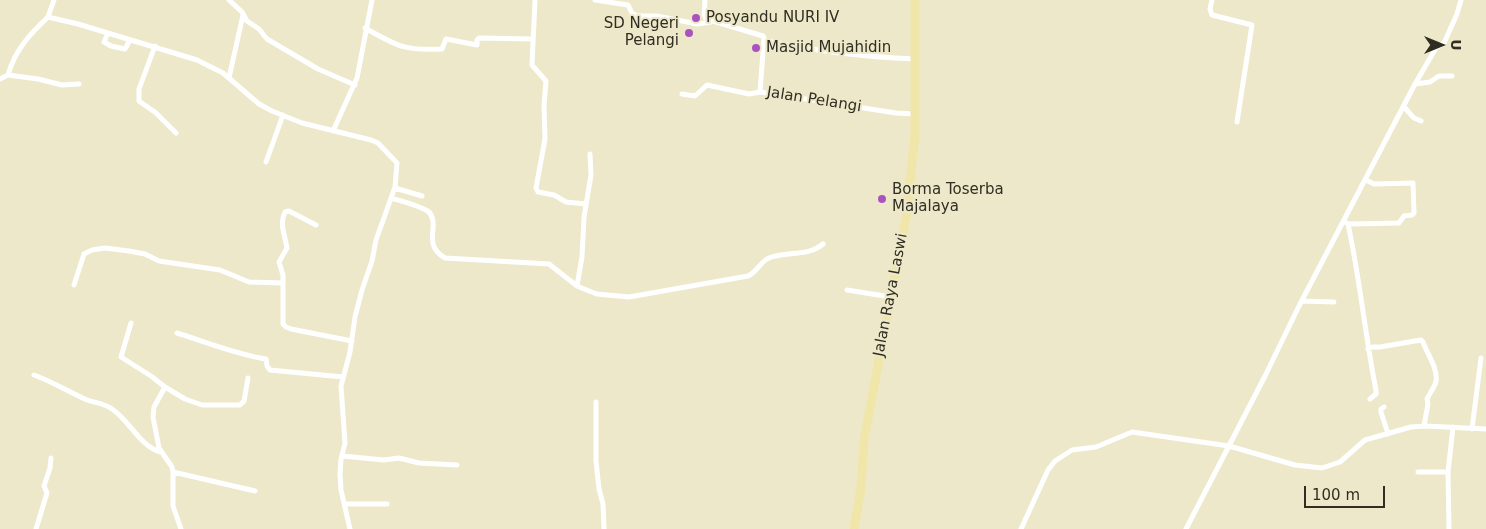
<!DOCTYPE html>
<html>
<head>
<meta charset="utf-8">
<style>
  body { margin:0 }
  #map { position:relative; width:1486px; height:529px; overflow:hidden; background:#ede8c9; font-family:"DejaVu Sans",sans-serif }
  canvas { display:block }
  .north { position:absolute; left:1416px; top:20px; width:50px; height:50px; -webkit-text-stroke:4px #ede8c9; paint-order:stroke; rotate:90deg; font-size:14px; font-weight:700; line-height:20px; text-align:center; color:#302e22 }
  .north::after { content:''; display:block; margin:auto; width:18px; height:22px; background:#302e22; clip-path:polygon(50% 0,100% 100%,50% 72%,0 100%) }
  .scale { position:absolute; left:1304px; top:486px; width:81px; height:22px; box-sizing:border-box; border:2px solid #302e22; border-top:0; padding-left:6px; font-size:15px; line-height:18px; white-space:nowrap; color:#302e22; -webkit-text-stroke:4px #ede8c9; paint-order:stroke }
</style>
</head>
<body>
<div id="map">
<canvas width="1486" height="529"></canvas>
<div class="north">U</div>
<div class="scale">100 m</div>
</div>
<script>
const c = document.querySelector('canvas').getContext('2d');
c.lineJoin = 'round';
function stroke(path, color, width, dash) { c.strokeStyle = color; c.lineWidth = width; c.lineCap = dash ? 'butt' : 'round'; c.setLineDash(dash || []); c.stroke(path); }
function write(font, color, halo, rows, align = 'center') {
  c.font = font + ' "DejaVu Sans",sans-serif'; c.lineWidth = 4; c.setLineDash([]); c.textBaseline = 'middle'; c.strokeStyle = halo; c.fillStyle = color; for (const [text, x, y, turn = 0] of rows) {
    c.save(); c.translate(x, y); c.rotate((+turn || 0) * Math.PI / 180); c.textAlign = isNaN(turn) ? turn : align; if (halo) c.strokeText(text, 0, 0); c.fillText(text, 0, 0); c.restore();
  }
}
const street = new Path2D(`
  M54 0 48 17 78 24 197 60 223 73 259 104 272 111 302 123 371 140 378 143 397 163 395 187 376 240 372 261 362 290 355 317 350 352 341 386 345 443 341 459 340 474 341 490 350 529
  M229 0 242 12 247 21 259 29 267 39 318 69 355 85
  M535 0 532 65 546 81 544 105 545 139 536 188 538 192 554 195 566 202 586 204
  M595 0 628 5 632 13 637 16H657L697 24 711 22
  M705 0 704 15 706 19 763 36 764 38 760 92 896 113 914 114
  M1212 0 1210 9 1212 15 1252 25 1237 122
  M365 28C397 46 404 51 442 49L446 39 477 45V40L479 38 533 39
  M108 33 104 42 111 46 125 49 130 40
  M765 40C814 51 865 57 915 59
  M155 46 139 89V101L156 113 176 133
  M8 75 38 79 62 85 79 84
  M229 78 243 15
  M0 79 8 75C15 50 30 34 48 17
  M1415 84 1430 82 1439 76H1452
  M682 94 695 96 707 85 749 94 760 92
  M1404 107 1414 118 1421 121
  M333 131 357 78 372 0
  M266 162 283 115
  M395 188 422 196
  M391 198C401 201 422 206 429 212 441 226 421 244 445 258L549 264 577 286 589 291 597 294 629 297 748 276C757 272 761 261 769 258 786 251 808 257 823 244
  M1344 221 1348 224C1360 279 1365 335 1376 390V394L1370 399
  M1348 224 1399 223 1404 216 1412 215 1414 213 1413 183 1374 184 1366 180
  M316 225 289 211 285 212C279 224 285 235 287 248L279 262 283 275V324L286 327 291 329 352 341
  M74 285 84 254 92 250 105 248 129 251 145 254 159 261 220 270 249 282 283 283
  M577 286 582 257 584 217 591 175 590 154
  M847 290 891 297
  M1302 301 1334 302
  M131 323 121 357 151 376 165 387
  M177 333C206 342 235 354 266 359L267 366 270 370 343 377
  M1368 349 1373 347H1380L1421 340 1423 342C1427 354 1438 368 1436 381 1435 387 1429 394 1427 399L1428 404 1424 426
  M34 375C53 382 69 392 87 400 95 403 104 403 112 409 130 421 139 445 160 452
  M596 402V461L599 489 603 504 604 529
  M1384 407 1381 409V412L1388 434
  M1472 429 1481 358
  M342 456 384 460 399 458 419 463 457 465
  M173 472 255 491
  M1418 472H1448
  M346 504H387
  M36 529 47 493 44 486 50 468 51 458
  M181 529 173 506V472L172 467 159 448 153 417 154 407 165 387 185 399 202 405H240L244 401 248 378
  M1021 529 1048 470 1055 461 1072 450 1096 447 1132 432 1229 446 1295 465 1322 468 1340 462 1365 440 1411 427 1425 426 1486 429
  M1186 529 1265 376 1299 306 1415 84 1436 48 1444 43 1457 14 1461 0
  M1449 529 1448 472 1453 427`);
const primary = new Path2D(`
  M854 529 861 487 864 440 906 217 915 136V0`);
const markers = [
  [696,18,5,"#aa53c0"],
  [689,33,5,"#aa53c0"],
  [756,48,5,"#aa53c0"],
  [882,199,5,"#aa53c0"]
];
const poiNames = [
  ["Posyandu NURI IV",706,18],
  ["SD Negeri",679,24,"right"],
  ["Pelangi",679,41,"right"],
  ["Masjid Mujahidin",766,48],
  ["Borma Toserba",892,190],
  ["Majalaya",892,207]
];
const streetNames = [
  ["Jalan Pelangi",814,100,9],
  ["Jalan Raya Laswi",891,295,-79]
];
stroke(street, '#fff', 5);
stroke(primary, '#f1e6a9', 9);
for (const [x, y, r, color] of markers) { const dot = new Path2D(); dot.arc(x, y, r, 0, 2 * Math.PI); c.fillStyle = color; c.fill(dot); stroke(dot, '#ede8c9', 2); }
write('15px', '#302e22', '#ede8c9', poiNames, 'left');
write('15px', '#302e22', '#ede8c9', streetNames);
</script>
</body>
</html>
